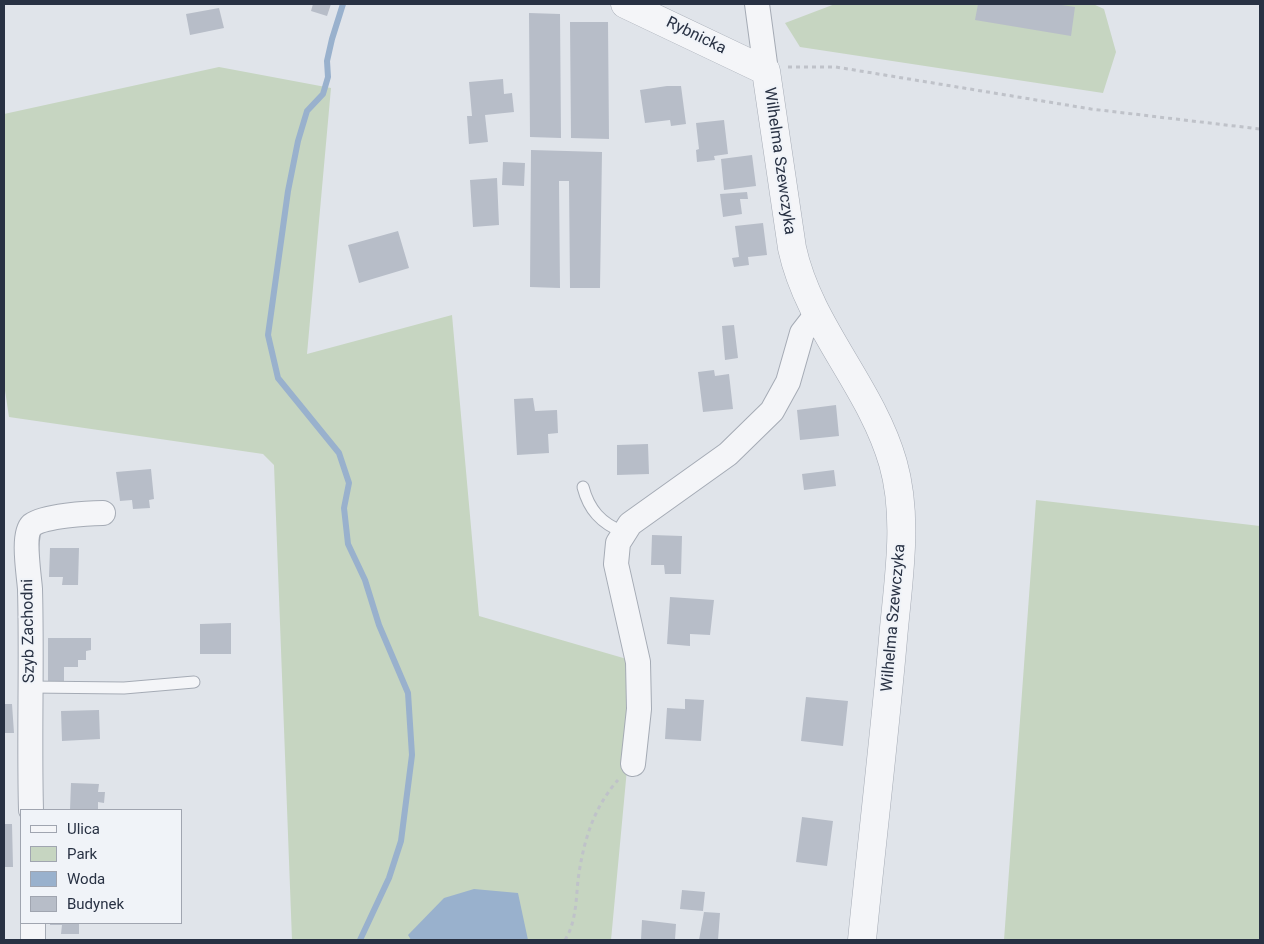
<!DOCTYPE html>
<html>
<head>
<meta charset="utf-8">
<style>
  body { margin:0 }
  #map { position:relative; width:1264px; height:944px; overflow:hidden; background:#e0e4ea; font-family:Roboto,sans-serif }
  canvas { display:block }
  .frame { position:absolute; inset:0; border:5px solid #283143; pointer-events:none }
  .legend { position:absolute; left:20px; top:809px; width:162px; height:115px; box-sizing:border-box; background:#f0f3f8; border:1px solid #a0a5b0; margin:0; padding:6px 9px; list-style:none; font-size:15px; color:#283143 }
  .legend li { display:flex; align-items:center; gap:10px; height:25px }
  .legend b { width:25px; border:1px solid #a0a5b0 }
</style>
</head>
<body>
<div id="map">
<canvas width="1264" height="944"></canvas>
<div class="frame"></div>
<ul class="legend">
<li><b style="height:6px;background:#f4f5f8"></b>Ulica</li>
<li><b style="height:14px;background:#c6d5c1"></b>Park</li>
<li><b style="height:14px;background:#99b1cd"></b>Woda</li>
<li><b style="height:14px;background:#b7bdc8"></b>Budynek</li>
</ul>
</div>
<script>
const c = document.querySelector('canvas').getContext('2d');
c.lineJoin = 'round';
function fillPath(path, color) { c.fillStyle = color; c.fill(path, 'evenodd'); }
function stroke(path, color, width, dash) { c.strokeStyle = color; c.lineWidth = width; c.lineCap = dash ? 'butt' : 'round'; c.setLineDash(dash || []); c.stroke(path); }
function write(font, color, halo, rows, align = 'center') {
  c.font = font + ' Roboto,sans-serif'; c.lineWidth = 4; c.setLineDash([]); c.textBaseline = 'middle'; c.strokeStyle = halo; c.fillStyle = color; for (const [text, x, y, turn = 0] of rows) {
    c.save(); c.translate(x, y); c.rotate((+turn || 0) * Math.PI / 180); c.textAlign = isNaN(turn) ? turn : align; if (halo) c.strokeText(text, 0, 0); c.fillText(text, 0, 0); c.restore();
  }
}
const green = new Path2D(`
  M835 4H1093L1104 9 1116 52 1103 93 800 47 785 23Z
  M219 67 331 88 307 354 452 315 479 616 637 662 611 940H292L274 465 263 454 9 417 4 384V114Z
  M1036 500 1260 526V940H1004Z`);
const water = new Path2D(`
  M474 889 518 893 528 940H411L408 935 444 898Z`);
const stream = new Path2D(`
  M343 4 332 39 327 61 328 77 323 94 307 111 298 141 288 191 268 335 278 378 339 453 349 483 344 508 348 544 365 580 379 625 408 693 412 755 401 841 389 878 360 940`);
const building = new Path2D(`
  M313 4H331L327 16 311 11Z
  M978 4H1055L1075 7 1071 36 975 20Z
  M219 8 224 28 190 35 186 14Z
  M529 13 560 14 561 138 530 137Z
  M570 22H608L609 139 571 138Z
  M503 79 504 94 512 93 514 112 485 115 488 142 469 144 467 116H472L469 82Z
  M667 86H681L686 124 671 126 670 120 645 123 640 90Z
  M724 120 728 154 714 156 715 160 697 162 696 150 699 149 696 123Z
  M531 150 602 152 600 288H570L569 181H559L560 288 530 287Z
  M752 155 756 186 724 190 721 159Z
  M503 162 525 163 524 186 502 185Z
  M497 178 499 225 473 227 470 180Z
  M747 192 748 199H740L742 214 723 217 720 194Z
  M763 223 767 255 748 257 749 265 734 267 732 258 739 257 735 226Z
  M398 231 409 268 359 283 348 245Z
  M734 325 738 358 725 360 722 326Z
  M714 370 715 376 729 374 733 409 703 412 698 372Z
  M533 398 535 411 557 410 558 433 548 434 549 453 517 455 514 399Z
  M836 405 839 436 800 440 797 410Z
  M648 444 649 474 617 475V445Z
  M151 469 154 499 149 500 150 508 133 509 132 500 120 501 116 472Z
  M834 470 836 486 804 490 802 474Z
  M652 535 682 536 681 574H665L664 565H651Z
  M50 548H79L78 585H62L63 577H49Z
  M670 597 714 600 710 635 690 634V646L667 644Z
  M231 623V654H200V624Z
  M48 638H91V650L86 651V660H78V667H64V681H48Z
  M806 697 848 701 843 746 801 741Z
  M685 699 704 700 701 741 665 739 667 708 685 709Z
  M4 704H12L14 733H4Z
  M99 710 100 739 62 741 61 711Z
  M71 783 99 784 98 792H105L104 803 98 802V810H70Z
  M802 817 833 821 827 866 796 862Z
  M4 824H12L13 867H4Z
  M682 890 705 892 703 911 680 909Z
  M704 912 720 913 718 940H699Z
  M642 920 676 924 675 940H641Z
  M50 923H79V934H61L62 925H50Z`);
const path = new Path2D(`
  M788 67H836L1091 109 1260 129
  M565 940C576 923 576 900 578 880 583 843 593 808 618 780`);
const service = new Path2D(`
  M583 487C589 510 601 523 623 532
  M30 687 124 688 194 682`);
const minor = new Path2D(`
  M757 4 766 71
  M633 764 639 709 638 662 616 564 618 543 630 524 728 454 772 411 788 382 802 333 816 315
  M31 810C29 736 32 662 30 589 29 575 22 534 32 525 44 516 88 513 103 513
  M33 940V923`);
const tertiary = new Path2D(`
  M625 4 766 71 792 248C809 327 871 386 893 463 909 519 898 581 893 639 884 740 872 840 862 940`);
const streetNames = [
  ["Rybnicka",696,36,26],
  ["Wilhelma Szewczyka",779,161,82],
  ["Wilhelma Szewczyka",894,618,-85],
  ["Szyb Zachodni",29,631,-91]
];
fillPath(green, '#c6d5c1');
fillPath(water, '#99b1cd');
stroke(stream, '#99b1cd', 6);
fillPath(building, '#b7bdc8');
stroke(service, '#a5abb5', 13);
stroke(minor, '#a5abb5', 26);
stroke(tertiary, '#a5abb5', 29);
stroke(path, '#bfc2c9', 3, [4, 4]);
stroke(service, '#f4f5f8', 11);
stroke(minor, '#f4f5f8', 24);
stroke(tertiary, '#f4f5f8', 28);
write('16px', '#283143', '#f0f3f8', streetNames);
</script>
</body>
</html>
